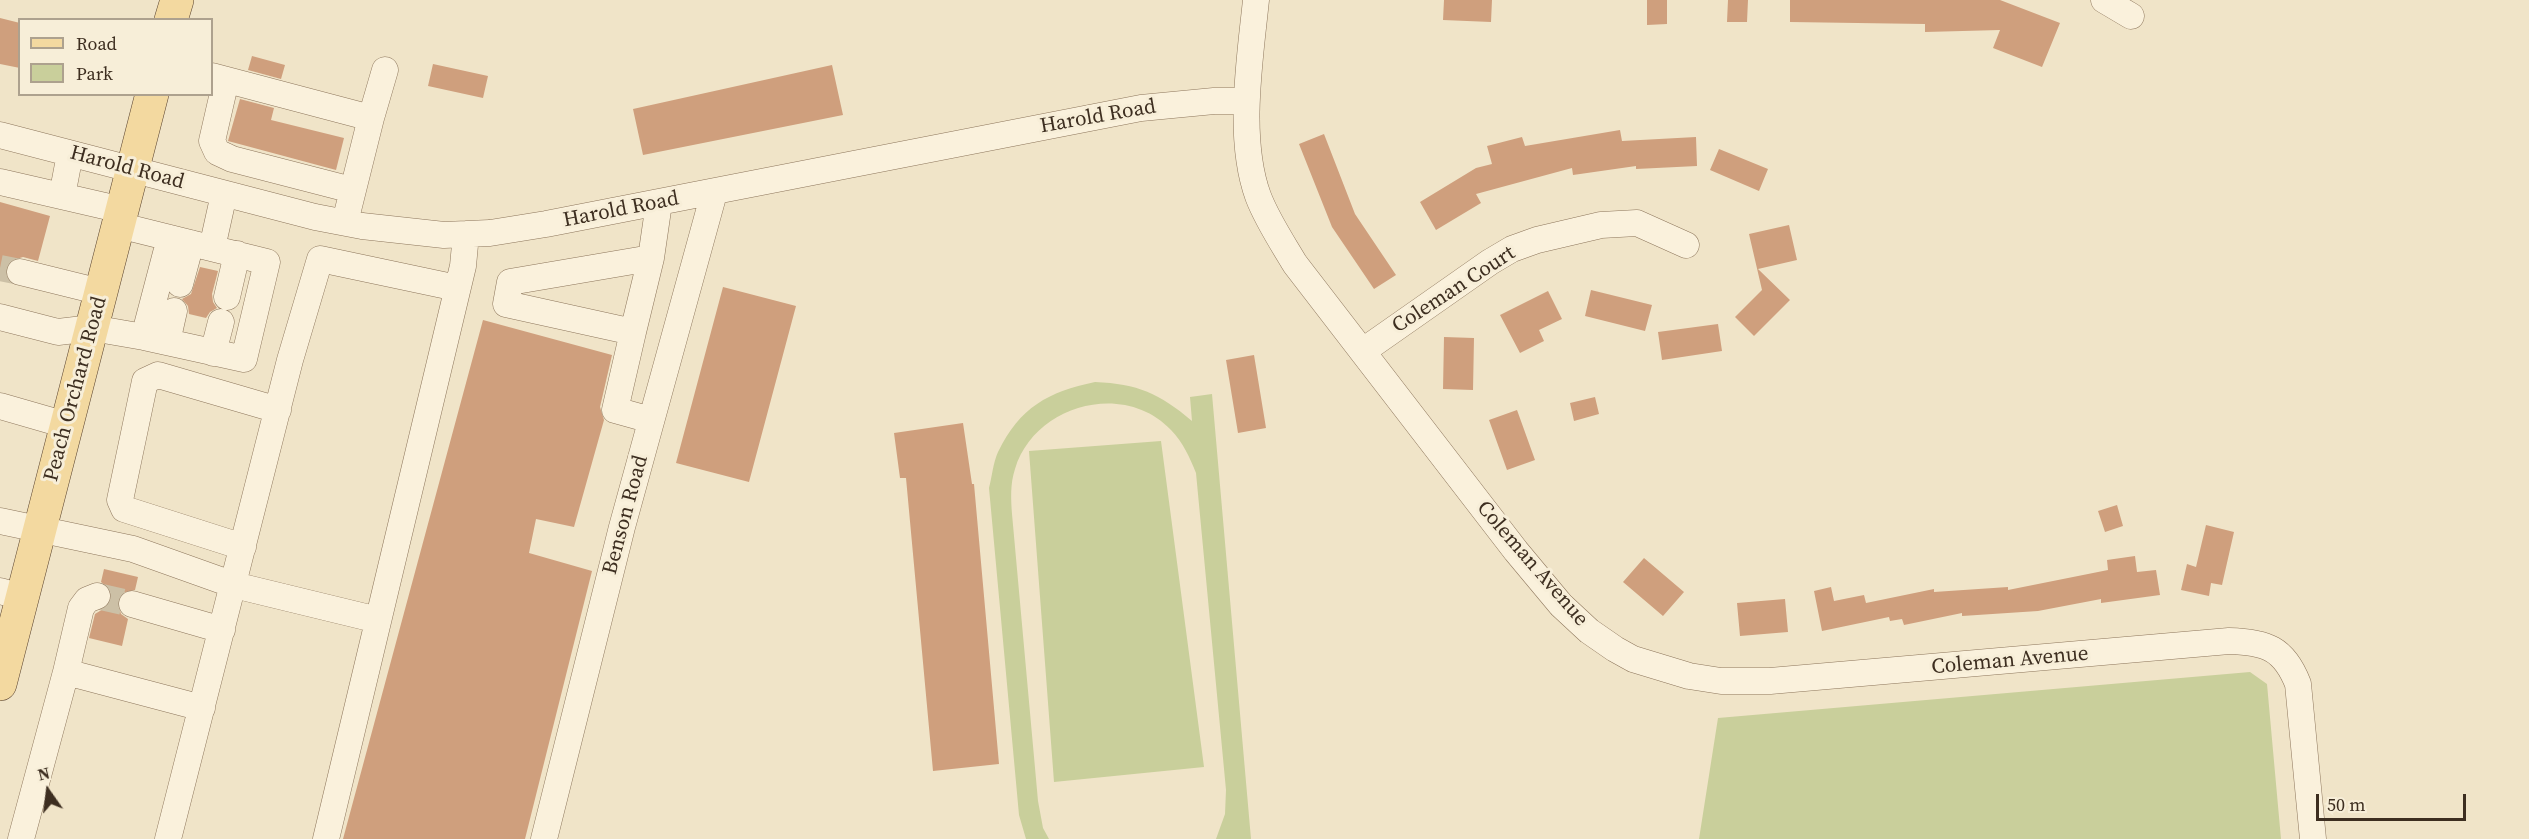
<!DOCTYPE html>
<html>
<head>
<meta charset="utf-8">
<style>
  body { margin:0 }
  #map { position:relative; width:2529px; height:839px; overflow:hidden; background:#f0e4c8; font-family:"Source Serif 4",serif }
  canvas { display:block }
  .legend { position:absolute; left:18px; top:18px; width:195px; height:78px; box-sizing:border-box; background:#f7eed8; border:2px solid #ada18e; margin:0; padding:8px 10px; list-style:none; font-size:18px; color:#3d2e20 }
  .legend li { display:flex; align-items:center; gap:12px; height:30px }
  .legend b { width:30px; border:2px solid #ada18e }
  .north { position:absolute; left:18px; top:761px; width:60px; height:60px; -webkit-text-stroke:4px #f7eed8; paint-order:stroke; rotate:346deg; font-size:16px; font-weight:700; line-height:24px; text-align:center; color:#3d2e20 }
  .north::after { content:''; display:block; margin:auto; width:21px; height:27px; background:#3d2e20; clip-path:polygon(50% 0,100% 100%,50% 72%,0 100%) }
  .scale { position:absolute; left:2316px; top:794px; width:150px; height:27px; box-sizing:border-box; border:3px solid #3d2e20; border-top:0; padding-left:8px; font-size:18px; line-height:21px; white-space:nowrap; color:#3d2e20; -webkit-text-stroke:4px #f7eed8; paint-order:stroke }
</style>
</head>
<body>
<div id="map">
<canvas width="2529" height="839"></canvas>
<ul class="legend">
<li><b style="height:8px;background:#f3d9a0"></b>Road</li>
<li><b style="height:16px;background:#c9cf9b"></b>Park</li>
</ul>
<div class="north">N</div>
<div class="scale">50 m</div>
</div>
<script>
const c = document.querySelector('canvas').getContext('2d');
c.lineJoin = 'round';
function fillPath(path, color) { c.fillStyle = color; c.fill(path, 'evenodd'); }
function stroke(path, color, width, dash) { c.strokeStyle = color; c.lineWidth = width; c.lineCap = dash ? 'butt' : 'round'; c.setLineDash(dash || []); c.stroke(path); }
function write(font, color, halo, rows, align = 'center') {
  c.font = font + ' "Source Serif 4",serif'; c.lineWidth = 6; c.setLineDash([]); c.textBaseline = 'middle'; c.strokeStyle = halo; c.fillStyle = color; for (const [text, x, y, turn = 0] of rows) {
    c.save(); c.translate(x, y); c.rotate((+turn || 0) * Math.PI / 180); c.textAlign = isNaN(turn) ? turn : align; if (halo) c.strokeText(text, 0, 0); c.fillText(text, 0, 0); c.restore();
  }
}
const green = new Path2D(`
  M1095 382C1138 384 1159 393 1192 421L1190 397 1212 394 1251 839H1216L1225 814 1226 790 1196 473C1190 458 1183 442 1171 430 1124 380 1034 405 1015 469 1010 484 1011 499 1012 514L1038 801 1043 828 1049 839H1026L1019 815 989 488C992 477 993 463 998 452 1020 407 1048 392 1095 382Z
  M1161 441 1204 767 1054 782 1029 451Z
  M2250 672 2267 684 2281 839H1699L1718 718Z`);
const building = new Path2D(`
  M1444 0H1492L1491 22 1443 20Z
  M1647 0H1667V24L1647 25Z
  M1728 0H1748L1747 22H1727Z
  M1790 0H2000L2060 23 2042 67 1993 48 2000 30 1925 32V24L1790 22Z
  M0 18 20 23V68L0 64Z
  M252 56 285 65 281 79 248 70Z
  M433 64 488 76 483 98 428 86Z
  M832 65 843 115 643 155 633 109Z
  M240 99 274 108 271 120 344 138 336 170 228 141Z
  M1620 130 1622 141 1696 137 1697 166 1636 169V166L1573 175 1572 168 1476 194 1481 203 1436 230 1420 202 1476 168 1492 164 1487 146 1522 137 1525 146Z
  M1324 134 1355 214 1396 275 1374 289 1332 227 1299 144Z
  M1719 149 1768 169 1759 191 1710 170Z
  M0 202 50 216 38 261 23 257 10 261 5 269 9 282 0 279Z
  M1789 225 1797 260 1758 269 1790 300 1754 336 1735 317 1762 290 1749 234Z
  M200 267 218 271 212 294 213 302 217 308 210 312 206 318 189 314 188 306 182 299 191 294Z
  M723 287 796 306 749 482 676 463Z
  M1591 290 1652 305 1645 331 1585 316Z
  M1548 291 1562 319 1539 330 1544 341 1520 353 1500 315Z
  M483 320 612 355 600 407 604 420 574 527 536 519 529 553 592 571 525 839H343Z
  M1718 324 1722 351 1662 360 1658 332Z
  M1444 337 1474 338 1473 390 1443 389Z
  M1254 355 1266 428 1238 433 1226 360Z
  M1595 397 1599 414 1574 421 1570 403Z
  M1517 410 1535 460 1507 470 1489 420Z
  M963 423 972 484H974L999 764 933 771 906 478H900L894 433Z
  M2117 505 2123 526 2105 532 2098 511Z
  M2206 525 2234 532 2222 585 2211 583 2209 596 2181 590 2187 564 2196 567Z
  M2135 556 2137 572 2156 570 2160 595 2101 603V599L2038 611 1962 616V613L1904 625 1902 619 1890 621 1889 617 1822 631 1814 591 1831 587 1834 601 1864 595 1866 603 1934 589V592L2008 587V590L2108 570 2107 560Z
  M1644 558 1684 592 1663 616 1623 582Z
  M104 569 138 577 135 590 122 593 117 600 121 614 128 619 122 646 89 638 95 614 108 606 112 599 111 590 101 582Z
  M1785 599 1788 632 1740 636 1737 603Z`);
const minorTunnel = new Path2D(`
  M0 268 20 272
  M97 596 132 604`);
const minor = new Path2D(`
  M1256 0C1250 59 1237 138 1258 196 1267 220 1282 242 1295 264L1516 551 1561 605 1589 631 1615 649 1633 659 1689 676 1721 681H1770L2229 641C2266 642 2284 648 2298 684L2313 839
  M2104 0 2131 16
  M212 76 371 118 345 222
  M226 80 212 141 217 152 232 159 352 190
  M371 118 385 70
  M0 135 315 217 362 226 444 235 490 233 546 224 1141 108 1214 101H1246
  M0 182 122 210
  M62 196 70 154
  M212 248 224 194
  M651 258 510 282 506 304 633 332 651 258 659 203
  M20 272 101 292
  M180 284 191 243
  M227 297 237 254
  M0 317 58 332 92 328 144 337 244 359 267 262 118 225
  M633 332 615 410 651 420
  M144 337 170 238
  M167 342 174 311
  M1363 351 1490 262 1512 249 1537 240 1601 225 1637 223 1686 245
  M213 353 221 322
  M0 406 66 425
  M0 521 133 549 234 585 378 620
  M243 547 124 509 120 500 145 381 158 375 278 410
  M0 591 22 597
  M132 604 222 630
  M66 672 81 608 87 600 97 596
  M21 839 66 672 202 708
  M168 839 290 360 320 259 457 288
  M326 839 463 266 466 234
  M544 839 622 527 714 193`);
const major = new Path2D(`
  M171 20 177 0
  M0 684 152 94`);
const streetNames = [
  ["Harold Road",1098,117,-10],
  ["Harold Road",127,168,15],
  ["Harold Road",621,210,-11],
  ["Coleman Court",1454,290,-33],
  ["Peach Orchard Road",76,389,-75],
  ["Benson Road",626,515,-75],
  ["Coleman Avenue",1532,564,49],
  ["Coleman Avenue",2010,661,-5]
];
fillPath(green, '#c9cf9b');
fillPath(building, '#cf9f7d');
stroke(minorTunnel, '#ccc0a6', 26, [26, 13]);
stroke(minor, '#8d765c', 27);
stroke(major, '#5b4430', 34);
stroke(minor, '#faf1dc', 26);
stroke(major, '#f3d9a0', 33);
write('21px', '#3d2e20', '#f7eed8', streetNames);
</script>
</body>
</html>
